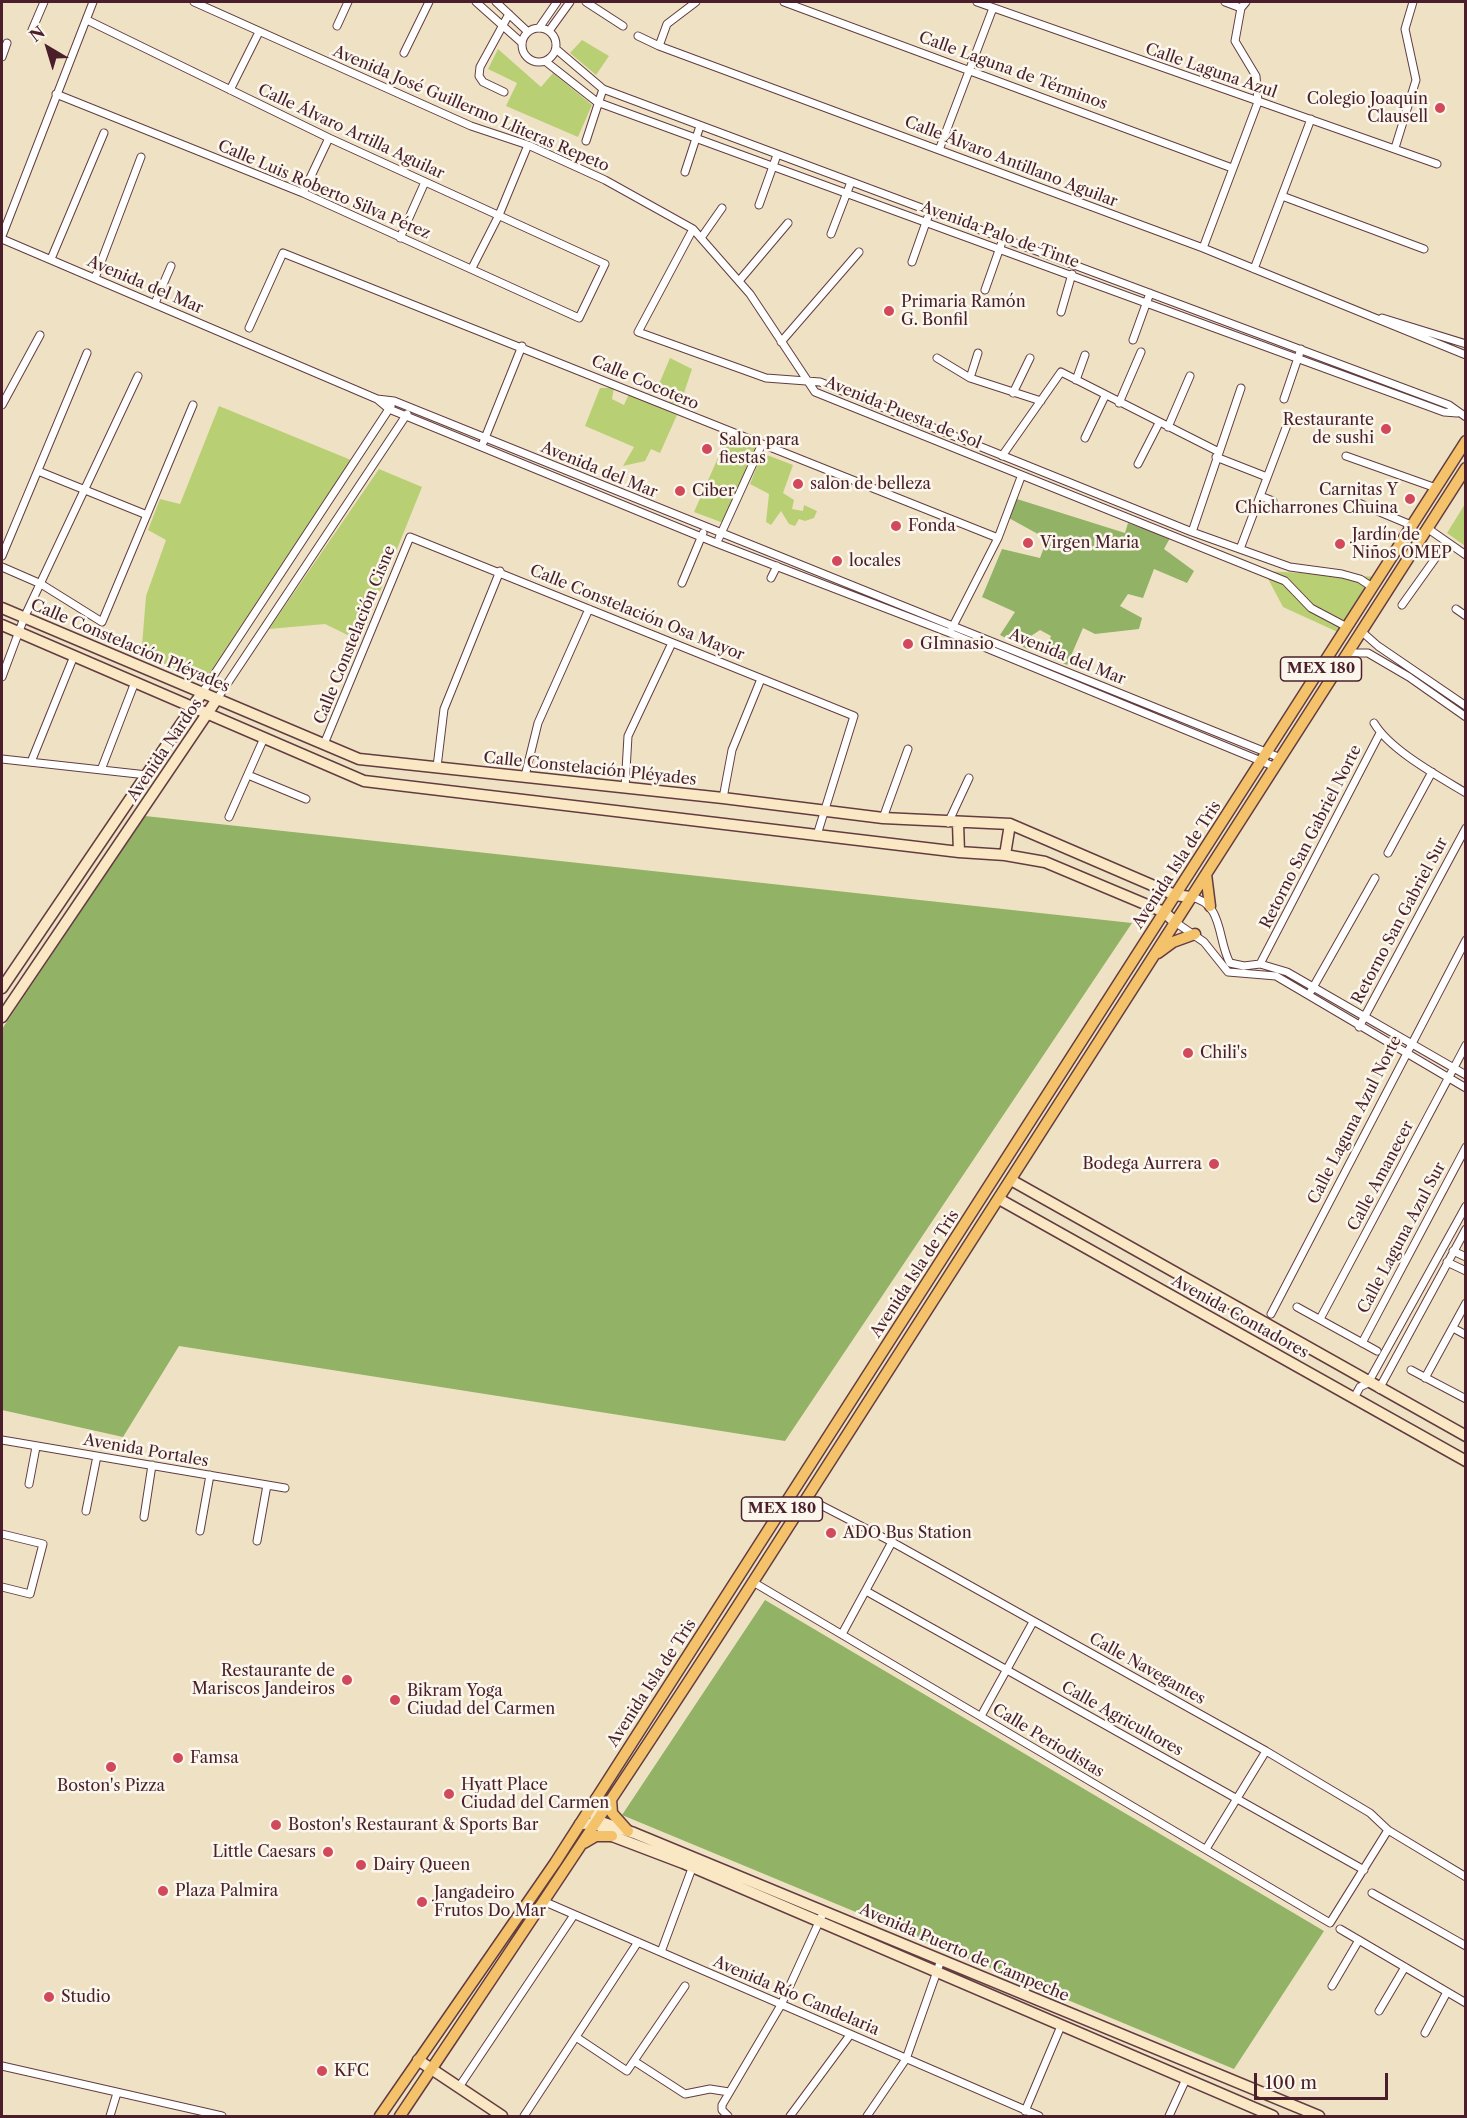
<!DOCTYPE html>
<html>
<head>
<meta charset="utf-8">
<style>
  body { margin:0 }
  #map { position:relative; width:1467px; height:2118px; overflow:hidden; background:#efe2c4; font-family:"Libre Caslon Text",serif }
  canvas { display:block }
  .frame { position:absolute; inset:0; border:3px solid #4a1f2b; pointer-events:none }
  .north { position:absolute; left:18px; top:18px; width:60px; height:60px; -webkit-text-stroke:4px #fbf7ec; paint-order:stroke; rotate:322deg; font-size:16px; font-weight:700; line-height:24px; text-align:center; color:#4a1f2b }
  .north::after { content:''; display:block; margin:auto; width:21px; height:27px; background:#4a1f2b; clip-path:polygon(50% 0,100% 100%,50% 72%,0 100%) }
  .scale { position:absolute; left:1254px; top:2073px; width:134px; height:27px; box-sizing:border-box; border:3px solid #4a1f2b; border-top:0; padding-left:8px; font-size:18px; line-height:21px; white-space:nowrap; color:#4a1f2b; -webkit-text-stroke:4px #fbf7ec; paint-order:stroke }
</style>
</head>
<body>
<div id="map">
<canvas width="1467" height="2118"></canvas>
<div class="frame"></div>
<div class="north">N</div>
<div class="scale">100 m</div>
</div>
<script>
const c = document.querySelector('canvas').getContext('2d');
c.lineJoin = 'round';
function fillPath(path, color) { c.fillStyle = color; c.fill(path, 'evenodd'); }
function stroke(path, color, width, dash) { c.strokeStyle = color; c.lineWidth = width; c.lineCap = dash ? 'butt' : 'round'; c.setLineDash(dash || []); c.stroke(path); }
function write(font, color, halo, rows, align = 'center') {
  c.font = font + ' "Libre Caslon Text",serif'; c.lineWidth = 5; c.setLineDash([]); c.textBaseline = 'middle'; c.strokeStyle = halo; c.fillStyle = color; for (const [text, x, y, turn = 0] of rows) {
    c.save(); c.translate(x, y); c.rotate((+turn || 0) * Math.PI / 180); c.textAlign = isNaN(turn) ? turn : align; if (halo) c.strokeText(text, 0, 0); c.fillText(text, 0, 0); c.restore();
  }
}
const green = new Path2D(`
  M582 40 609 56 596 75 570 53Z
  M498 49 541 87 553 73 592 105 578 137 506 106 517 83 488 69Z
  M670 358 692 369 680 405 669 402 671 389 659 384Z
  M600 388H614L612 399 624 405 629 394 677 415 660 453 651 449 645 461 623 466 634 447 585 426Z
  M219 406 351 460 204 682 141 658 146 596 166 540 148 530 160 499 180 504Z
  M725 432 761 446 726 524 694 512 725 442Z
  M762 453 793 465 783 493 794 500 792 509 803 511 804 505 817 511 814 518 805 521 799 519 795 526 789 524 781 511 771 525 766 522 769 494 750 484Z
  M379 469 422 487 360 641 325 624 269 629Z
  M1465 504V546L1447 533Z
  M1264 571 1379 577 1342 634 1283 607Z`);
const forest = new Path2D(`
  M1017 499 1125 533 1128 523 1170 538 1164 549 1194 571 1187 583 1154 569 1143 598 1128 594 1120 606 1142 618 1139 629 1095 634 1083 628 1067 665 1045 654 1051 636 1040 630 1031 636 1029 650 1000 635 1015 612 982 597 1002 549 1040 558 1047 539 1007 517Z
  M145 816 1132 923 785 1441 179 1346 123 1437 2 1410V1029Z
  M765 1600 1324 1931 1234 2069 622 1815Z`);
const street = new Path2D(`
  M194 2 471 126 528 145 605 180 693 229 750 294 815 392 1285 581 1311 608 1347 627
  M476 2 522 43
  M496 2 528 32
  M586 2 623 26
  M784 2 1232 168
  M977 2 1437 164
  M1225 2 1241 8
  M337 26 348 2
  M539 28 557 2
  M522 45a17 17 0 1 1 34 0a17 17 0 1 1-34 0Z
  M32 30 44 2
  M549 31 570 2
  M638 36 659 46 1203 248 1466 355
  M659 46 667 24 696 2
  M556 49 603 89 1449 405 1466 417
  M404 53 429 2
  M2 57 7 43
  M545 61 597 102 1444 412 1457 413
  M230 90 259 32
  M504 92 483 82 479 76 480 67 509 14
  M56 94 303 193 579 318 605 264 329 138 87 20
  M586 141 603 89
  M1395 148 1416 80 1405 29 1413 2
  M939 150 993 8
  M685 172 700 126
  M303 193 329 138
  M1282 196 1424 249
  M759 205 777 155
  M693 229 638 332 766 378 820 382 1192 532 1290 567 1342 574 1360 579 1372 587
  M831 234 851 182
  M2 236 93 2
  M400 238 425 182
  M701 238 722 208
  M2 239 377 399 389 409 716 543 950 633 1273 766
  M1203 248 1258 102 1256 76 1235 41 1241 8 1246 2
  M51 259 104 133
  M912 262 930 211
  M472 268 499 215 528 145
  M1254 269 1311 119
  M95 278 141 157
  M739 281 788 223
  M985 290 1003 239
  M155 303 171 266
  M1061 312 1072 274
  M1382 318 1466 344
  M249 328 283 253C522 346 759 445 998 538
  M1133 340 1150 293
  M781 342 859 252
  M937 358 970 378 1041 401
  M970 378 978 353
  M1076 380 1085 355
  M1013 393 1030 358
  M377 399 394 401 1278 757
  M1284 399 1301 349
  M1119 403 1141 352
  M2 405 40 335
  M1168 427 1190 376
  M1085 438 1105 396
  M483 443 522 346
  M1002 456 1061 372 1217 451
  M1346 456 1436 488
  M1216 457 1267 477
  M1138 464 1159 423
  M38 471 147 515
  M1260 496 1273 501
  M1356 502 1411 525
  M1427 528 1466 555
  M1192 532 1241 388
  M719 538 761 446
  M1240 549 1290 417
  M2 556 87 353
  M2 567 41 584 102 622 193 405
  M771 578 777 566
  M682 583 703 533
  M1402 605 1447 542
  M1456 609 1466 616
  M952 628 998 538 1021 477
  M1361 631 1378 646 1466 706
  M1347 653H1368L1409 677 1466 717
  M2 677 24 618 138 376
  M202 693 391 406
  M217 699 407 414
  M1374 723C1390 750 1438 776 1466 793
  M324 744 410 537 854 716 817 835
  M2 759 147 775
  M31 762 74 656
  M437 767 444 709 500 571
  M101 770 135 682
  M248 775 306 799
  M525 776 538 723 589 609
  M625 788 628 736 672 643
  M723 798 732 750 761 679
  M229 817 264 738
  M883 818 908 749
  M948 823 969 778
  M1388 853 1432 772
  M1190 897C1224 902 1217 940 1230 963L1244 966 1260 964 1287 972 1466 1075
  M1175 922 1204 942 1228 972 1276 976 1466 1088
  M1260 964 1380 733
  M1311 991 1375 878
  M1359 1027 1466 828
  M1453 1251 1466 1257
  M1447 1262 1466 1271
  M1297 1307 1377 1351
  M1271 1314 1466 940
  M1320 1319 1466 1045
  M1453 1328 1466 1335
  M1362 1343 1466 1147
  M1411 1370 1466 1399
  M1425 1378 1466 1303
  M1379 1389 1466 1229
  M1354 1398 1360 1387 1368 1383 1466 1206
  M2 1440 285 1488
  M29 1484 36 1447
  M807 1498 892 1542 1266 1751 1370 1813 1388 1830 1466 1877
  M86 1511 97 1456
  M144 1517 152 1465
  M200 1531 210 1475
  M2 1534 43 1544 30 1594 2 1587
  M257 1541 267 1485
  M753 1582 1330 1923 1388 1830
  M866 1591 1364 1870
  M842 1634 892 1542
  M981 1716 1033 1622
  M1206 1849 1266 1751
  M1372 1893 1466 1946
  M543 1901 1039 2116
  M1340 1929 1466 2003
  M661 1952 694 1863
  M1332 1986 1359 1940
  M1379 2011 1405 1967
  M1425 2033 1447 1992
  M576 2037 627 2071 685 1986
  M634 2061 685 2094 710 2089 729 2092
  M2 2066 222 2116
  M459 2087 574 1915
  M1025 2111 1061 2026
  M110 2116 117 2093
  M524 2116 638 1942
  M728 2116 722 2110V2105L781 2005 824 1911
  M790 2116 850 2035
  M867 2116 906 2059 941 1960
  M1169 2116 1186 2079`);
const secondary = new Path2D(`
  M2 608 359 759 723 798 883 818 1010 824 1175 895 1190 897
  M2 625 364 781 959 852 1005 855 1045 862 1164 912 1175 922
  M958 823 959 852
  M1005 855 1010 824
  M2 988 202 693
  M2 1017 217 699
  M1011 1180 1466 1436
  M999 1199 1466 1461
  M596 1799 595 1822 612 1836 683 1863 1273 2116
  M580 1824 604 1823 634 1833 1319 2116
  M418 2060 502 2116`);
const primary = new Path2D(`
  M1206 874 1210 906
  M1158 953 1173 942 1195 934
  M611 1799 612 1813 628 1831
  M584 1843 596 1836H612
  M380 2116 555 1863 1466 441
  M400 2116C513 1947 627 1778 737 1607 981 1228 1221 846 1466 468`);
const markers = [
  [1440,108,6,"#d1495b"],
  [889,311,6,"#d1495b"],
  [1386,429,6,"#d1495b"],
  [707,449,6,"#d1495b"],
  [798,484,6,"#d1495b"],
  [680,491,6,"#d1495b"],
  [1410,499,6,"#d1495b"],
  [896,526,6,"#d1495b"],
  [1028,543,6,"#d1495b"],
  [1340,544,6,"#d1495b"],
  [837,561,6,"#d1495b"],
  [908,644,6,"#d1495b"],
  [1188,1053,6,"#d1495b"],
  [1214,1164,6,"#d1495b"],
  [831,1533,6,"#d1495b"],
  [347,1680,6,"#d1495b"],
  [395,1700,6,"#d1495b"],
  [178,1758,6,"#d1495b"],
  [111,1767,6,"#d1495b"],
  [449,1794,6,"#d1495b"],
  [276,1825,6,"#d1495b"],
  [328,1852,6,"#d1495b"],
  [361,1865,6,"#d1495b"],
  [163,1891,6,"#d1495b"],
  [422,1902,6,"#d1495b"],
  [49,1997,6,"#d1495b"],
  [322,2071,6,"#d1495b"]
];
const shields = [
  [1321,669,81],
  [782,1509,81]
];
const shieldNames = [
  ["MEX 180",1321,669],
  ["MEX 180",782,1509]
];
const streetNames = [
  ["Calle Laguna de Términos",1013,71,20],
  ["Calle Laguna Azul",1211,71,19],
  ["Avenida José Guillermo Lliteras Repeto",471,109,23],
  ["Calle Álvaro Artilla Aguilar",351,132,25],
  ["Calle Álvaro Antillano Aguilar",1011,162,21],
  ["Calle Luis Roberto Silva Pérez",324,190,23],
  ["Avenida Palo de Tinte",1000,235,20],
  ["Avenida del Mar",145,285,23],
  ["Calle Cocotero",645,383,23],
  ["Avenida Puesta de Sol",903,413,22],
  ["Avenida del Mar",599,470,22],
  ["Calle Constelación Osa Mayor",637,613,22],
  ["Calle Constelación Cisne",355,635,-68],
  ["Calle Constelación Pléyades",130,646,23],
  ["Avenida del Mar",1067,657,22],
  ["Avenida Nardos",165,750,-56],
  ["Calle Constelación Pléyades",590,769,6],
  ["Retorno San Gabriel Norte",1311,837,-63],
  ["Avenida Isla de Tris",1177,865,-57],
  ["Retorno San Gabriel Sur",1400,921,-62],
  ["Calle Laguna Azul Norte",1355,1120,-63],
  ["Calle Amanecer",1381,1176,-62],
  ["Calle Laguna Azul Sur",1402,1238,-62],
  ["Avenida Isla de Tris",915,1274,-57],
  ["Avenida Contadores",1240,1317,29],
  ["Avenida Portales",146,1451,10],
  ["Calle Navegantes",1147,1669,29],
  ["Avenida Isla de Tris",652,1683,-57],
  ["Calle Agricultores",1122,1719,29],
  ["Calle Periodistas",1048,1741,31],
  ["Avenida Puerto de Campeche",964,1953,23],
  ["Avenida Río Candelaria",796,1996,23]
];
const poiNames = [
  ["Colegio Joaquin",1428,99,"right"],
  ["Clausell",1428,117,"right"],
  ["Primaria Ramón",901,302],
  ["G. Bonfil",901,320],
  ["Restaurante",1374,420,"right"],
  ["de sushi",1374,438,"right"],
  ["Salon para",719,440],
  ["fiestas",719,458],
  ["salon de belleza",810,484],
  ["Carnitas Y",1398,490,"right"],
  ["Chicharrones Chuina",1398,508,"right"],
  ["Ciber",692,491],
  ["Fonda",908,526],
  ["Jardín de",1352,535],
  ["Niños OMEP",1352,553],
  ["Virgen Maria",1040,543],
  ["locales",849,561],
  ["GImnasio",920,644],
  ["Chili's",1200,1053],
  ["Bodega Aurrera",1202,1164,"right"],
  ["ADO Bus Station",843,1533],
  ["Restaurante de",335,1671,"right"],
  ["Mariscos Jandeiros",335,1689,"right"],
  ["Bikram Yoga",407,1691],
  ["Ciudad del Carmen",407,1709],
  ["Famsa",190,1758],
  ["Hyatt Place",461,1785],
  ["Ciudad del Carmen",461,1803],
  ["Boston's Pizza",111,1786,"center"],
  ["Boston's Restaurant & Sports Bar",288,1825],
  ["Little Caesars",316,1852,"right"],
  ["Dairy Queen",373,1865],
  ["Plaza Palmira",175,1891],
  ["Jangadeiro",434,1893],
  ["Frutos Do Mar",434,1911],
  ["Studio",61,1997],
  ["KFC",334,2071]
];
fillPath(green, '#b9cf74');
fillPath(forest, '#92b266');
stroke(street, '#633c42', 9);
stroke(secondary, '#633c42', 13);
stroke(primary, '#633c42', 13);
stroke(street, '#fff', 7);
stroke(secondary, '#fae7c3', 10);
stroke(primary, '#f3c26a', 10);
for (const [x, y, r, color] of markers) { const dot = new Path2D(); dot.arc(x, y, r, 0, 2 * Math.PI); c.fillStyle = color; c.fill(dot); stroke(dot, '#fbf7ec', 2); }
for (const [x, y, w] of shields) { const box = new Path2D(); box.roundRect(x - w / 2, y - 12, w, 24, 4.5); c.fillStyle = '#fbf7ec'; c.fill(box); stroke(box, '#4a1f2b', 1.5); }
write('bold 15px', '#4a1f2b', null, shieldNames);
write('16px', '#4a1f2b', '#fbf7ec', streetNames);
write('16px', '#4a1f2b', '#fbf7ec', poiNames, 'left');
</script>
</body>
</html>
